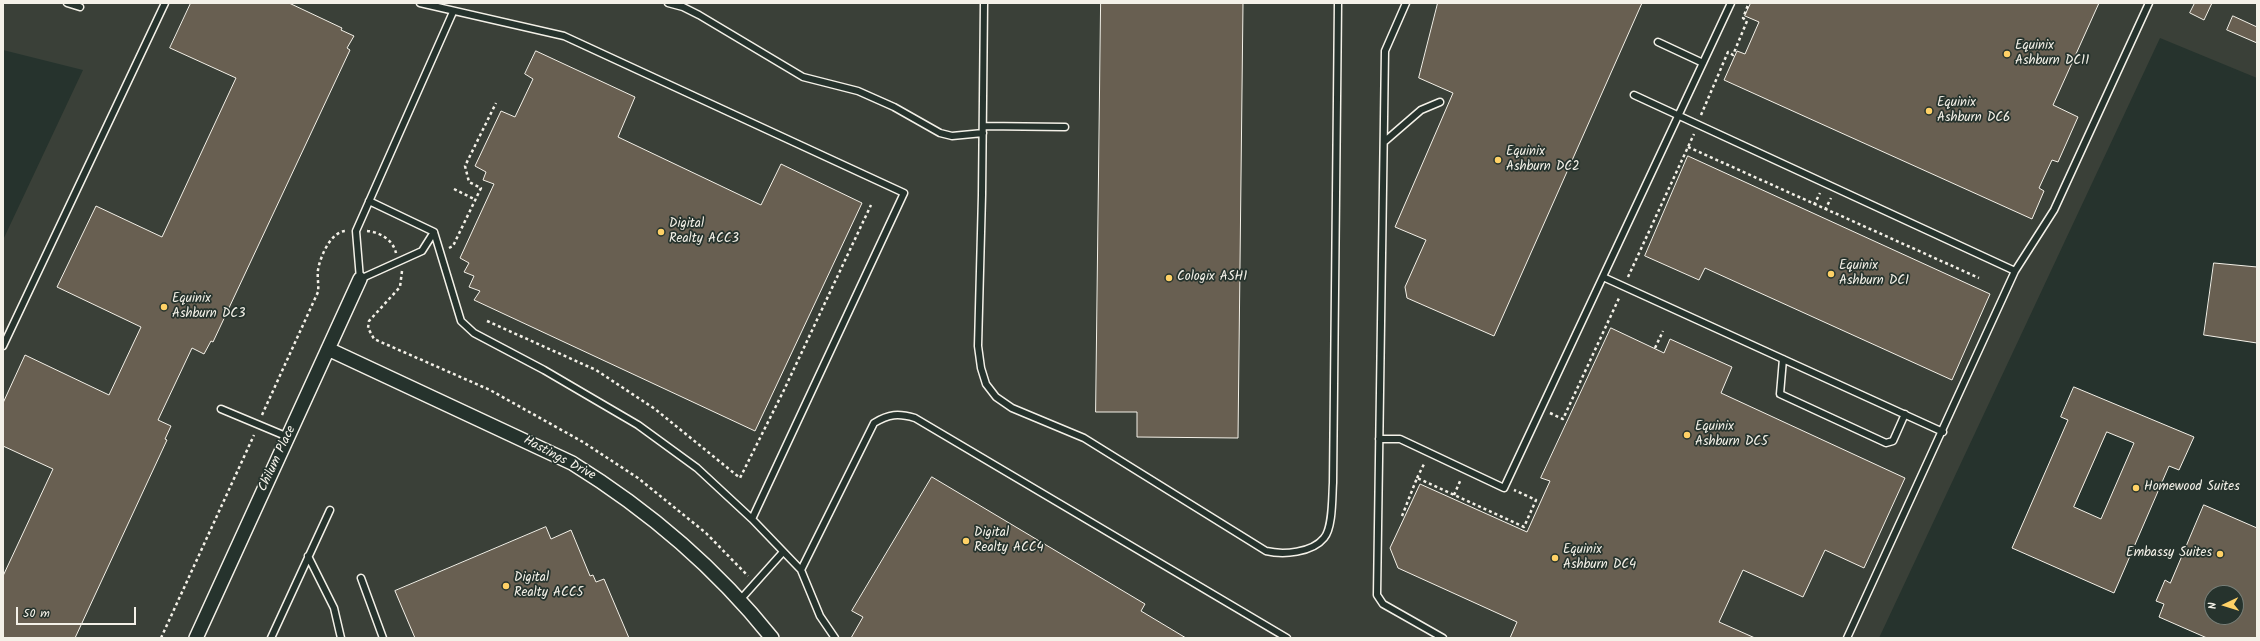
<!DOCTYPE html>
<html>
<head>
<meta charset="utf-8">
<style>
  body { margin:0 }
  #map { position:relative; width:2260px; height:641px; overflow:hidden; background:#26332d; font-family:Kalam,sans-serif }
  canvas { display:block }
  .frame { position:absolute; inset:0; border:4px solid #f4f1e8; pointer-events:none }
  .north { position:absolute; left:2204px; top:585px; width:40px; height:40px; box-sizing:border-box; background:#26332d; border:1px solid #787f78; border-radius:50%; rotate:266deg; font-size:11px; font-weight:700; line-height:16px; text-align:center; color:#f4f1e8 }
  .north::after { content:''; display:block; margin:auto; width:14px; height:18px; background:#ffd166; clip-path:polygon(50% 0,100% 100%,50% 72%,0 100%) }
  .scale { position:absolute; left:16px; top:607px; width:120px; height:18px; box-sizing:border-box; border:2px solid #f4f1e8; border-top:0; padding-left:5px; font-size:12px; line-height:14px; white-space:nowrap; color:#f4f1e8; -webkit-text-stroke:3px #26332d; paint-order:stroke }
</style>
</head>
<body>
<div id="map">
<canvas width="2260" height="641"></canvas>
<div class="frame"></div>
<div class="north">N</div>
<div class="scale">50 m</div>
</div>
<script>
const c = document.querySelector('canvas').getContext('2d');
c.lineJoin = 'round';
function fillPath(path, color) { c.fillStyle = color; c.fill(path, 'evenodd'); }
function stroke(path, color, width, dash) { c.strokeStyle = color; c.lineWidth = width; c.lineCap = dash ? 'butt' : 'round'; c.setLineDash(dash || []); c.stroke(path); }
function write(font, color, halo, rows, align = 'center') {
  c.font = font + ' Kalam,sans-serif'; c.lineWidth = 3.5; c.setLineDash([]); c.textBaseline = 'middle'; c.strokeStyle = halo; c.fillStyle = color; for (const [text, x, y, turn = 0] of rows) {
    c.save(); c.translate(x, y); c.rotate((+turn || 0) * Math.PI / 180); c.textAlign = isNaN(turn) ? turn : align; if (halo) c.strokeText(text, 0, 0); c.fillText(text, 0, 0); c.restore();
  }
}
const built = new Path2D(`
  M3 3H2257V78L2160 38 1879 638H3V240L83 70 3 50Z`);
const building = new Path2D(`
  M191 3H289L342 28 341 30 354 36 347 48 350 50 213 342 211 341 204 354 192 348 158 420 171 426 165 439 167 440 75 638H3V576L53 469 3 446V403L25 355 109 395 141 327 57 287 96 206 162 237 236 78 170 48Z
  M1101 3H1243L1238 438 1137 437V412H1096Z
  M1438 3H1642L1494 336 1407 298 1405 287 1426 240 1395 227 1453 93 1419 78Z
  M1751 3H2099L2053 105 2078 117 2058 162 2052 160 2039 188 2044 191 2032 219 1724 80 1737 51 1745 54 1759 22 1745 16Z
  M2195 3H2212L2204 20 2190 13Z
  M2233 16 2257 27V43L2227 30Z
  M536 51 635 97 618 137 761 205 781 164 862 203 755 431 474 300 480 291 469 287 474 276 464 272 469 263 460 258 494 184 483 180 486 172 475 166 501 111 515 117 533 79 525 74Z
  M1688 156 1990 294 1952 380 1705 268 1699 280 1645 256Z
  M2214 263 2257 267V343L2204 335Z
  M1611 328 1664 353 1670 339 1732 367 1721 393 1905 478 1864 568 1825 550 1803 597 1743 570 1719 622 1755 638H1510L1517 622 1398 568 1390 548 1420 484 1527 532 1550 481 1541 478Z
  M2074 387 2194 437 2179 470 2169 466 2114 593 2012 548 2068 420 2061 417ZM2107 432 2134 443 2101 519 2074 507Z
  M932 477 1145 604 1141 611 1186 638H851L863 617 852 611Z
  M2204 505 2257 528V638H2207L2159 617 2164 604 2156 601 2165 580 2170 583ZM2212 593H2236V617H2212Z
  M546 527 551 539 571 530 590 576 593 575 596 582 604 579 629 638H415L395 591Z`);
const path = new Path2D(`
  M1701 115 1728 52 1733 55 1747 21 1743 18 1748 5
  M1688 147 1979 278
  M454 189 476 200
  M1814 205 1820 193
  M1825 210 1831 198
  M367 231C380 232 393 240 396 253
  M449 248 453 246 481 188 469 182 465 166 496 103
  M402 271 400 287 369 321 368 328 374 339 490 390 583 442 638 478 706 533 748 576
  M1628 277 1694 134
  M487 321 596 370 655 409 740 478 784 390 871 205
  M1655 348 1663 331
  M1550 413 1563 419 1620 296
  M262 415 318 292C319 285 317 277 318 270 320 257 331 231 346 231
  M1417 478 1425 462
  M1454 495 1461 479
  M1402 516 1417 478 1524 527 1536 500 1514 490
  M161 638 254 435`);
const lane = new Path2D(`
  M67 3 80 7
  M420 3 564 36 904 193 752 519
  M668 3 683 7 699 15 803 77 858 91 894 107 940 133 952 136 983 133
  M984 3 982 195 978 346 981 368 986 384 996 397 1012 408 1084 438 1266 551C1283 555 1312 553 1324 538 1333 528 1332 497 1333 483L1338 3
  M1406 3 1385 51 1377 595 1383 604 1443 638
  M1658 42 1703 63
  M1634 95 2015 271
  M983 126 1065 127
  M1384 142 1421 110 1440 102
  M369 201 434 232 461 321 474 333 544 370 638 425 697 468 752 519 801 570 820 616 835 638
  M434 232 422 251 360 279 356 231 453 12
  M1603 277 1943 432
  M3 346 165 3
  M1783 359 1780 394 1886 443 1893 441 1905 414
  M221 409 288 437
  M1379 439H1400L1504 488 1731 3
  M308 556 334 608 341 638
  M801 570 874 423C889 414 898 413 915 418L1287 638
  M361 578 383 638
  M740 600 783 552
  M271 638 330 510
  M1847 638 2015 271 2054 210 2149 3`);
const street = new Path2D(`
  M328 349 572 463C648 510 716 568 772 638
  M196 638 360 279`);
const markers = [
  [2007,54,4,"#ffd166"],
  [1929,111,4,"#ffd166"],
  [1498,160,4,"#ffd166"],
  [661,232,4,"#ffd166"],
  [1831,274,4,"#ffd166"],
  [1169,278,4,"#ffd166"],
  [164,307,4,"#ffd166"],
  [1687,435,4,"#ffd166"],
  [2136,488,4,"#ffd166"],
  [966,541,4,"#ffd166"],
  [2220,554,4,"#ffd166"],
  [1555,558,4,"#ffd166"],
  [506,586,4,"#ffd166"]
];
const poiNames = [
  ["Equinix",2015,47],
  ["Ashburn DC11",2015,62],
  ["Equinix",1937,104],
  ["Ashburn DC6",1937,119],
  ["Equinix",1506,153],
  ["Ashburn DC2",1506,168],
  ["Digital",669,225],
  ["Realty ACC3",669,240],
  ["Equinix",1839,267],
  ["Ashburn DC1",1839,282],
  ["Cologix ASH1",1177,278],
  ["Equinix",172,300],
  ["Ashburn DC3",172,315],
  ["Equinix",1695,428],
  ["Ashburn DC5",1695,443],
  ["Homewood Suites",2144,488],
  ["Digital",974,534],
  ["Realty ACC4",974,549],
  ["Equinix",1563,551],
  ["Ashburn DC4",1563,566],
  ["Embassy Suites",2212,554,"right"],
  ["Digital",514,579],
  ["Realty ACC5",514,594]
];
const streetNames = [
  ["Chilum Place",278,459,-65],
  ["Hastings Drive",559,459,28]
];
fillPath(built, '#3a4038');
fillPath(building, '#685f51');
stroke(building, '#f4f1e8', 1);
stroke(lane, '#f4f1e8', 9);
stroke(street, '#f4f1e8', 16);
stroke(path, '#f4f1e8', 2.5, [3, 3]);
stroke(lane, '#26332d', 6);
stroke(street, '#26332d', 13);
for (const [x, y, r, color] of markers) { const dot = new Path2D(); dot.arc(x, y, r, 0, 2 * Math.PI); c.fillStyle = color; c.fill(dot); stroke(dot, '#26332d', 1.5); }
write('13px', '#f4f1e8', '#26332d', poiNames, 'left');
write('13px', '#f4f1e8', '#26332d', streetNames);
</script>
</body>
</html>
